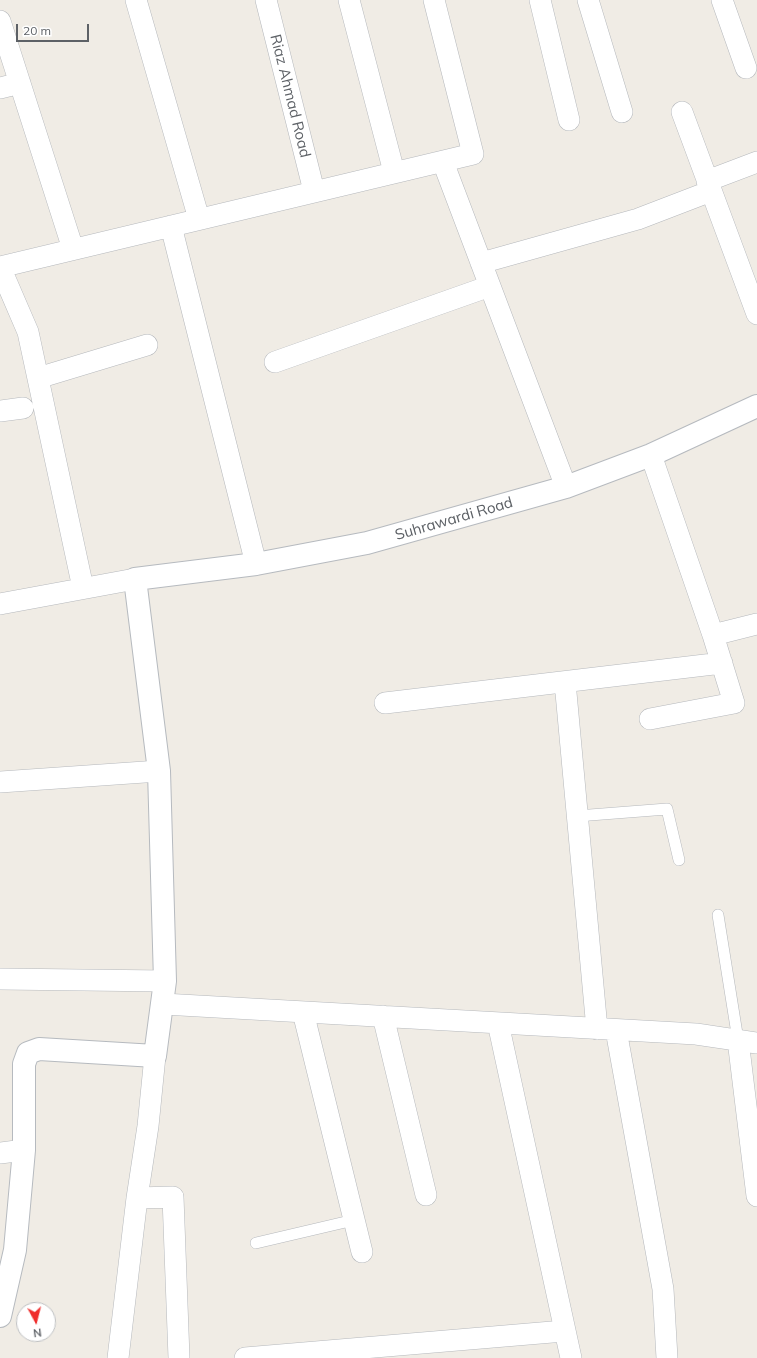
<!DOCTYPE html>
<html>
<head>
<meta charset="utf-8">
<style>
  body { margin:0 }
  #map { position:relative; width:757px; height:1358px; overflow:hidden; background:#f0ece5; font-family:Mulish,sans-serif }
  canvas { display:block }
  .north { position:absolute; left:16px; top:1302px; width:40px; height:40px; box-sizing:border-box; background:#fff; border:1px solid #bec0c2; border-radius:50%; rotate:173deg; font-size:11px; font-weight:700; line-height:16px; text-align:center; color:#5d6166 }
  .north::after { content:''; display:block; margin:auto; width:14px; height:18px; background:#ef2c2b; clip-path:polygon(50% 0,100% 100%,50% 72%,0 100%) }
  .scale { position:absolute; left:16px; top:24px; width:73px; height:18px; box-sizing:border-box; border:2px solid #5d6166; border-top:0; padding-left:5px; font-size:12px; line-height:14px; white-space:nowrap; color:#5d6166; -webkit-text-stroke:3px #fff; paint-order:stroke }
</style>
</head>
<body>
<div id="map">
<canvas width="757" height="1358"></canvas>
<div class="north">N</div>
<div class="scale">20 m</div>
</div>
<script>
const c = document.querySelector('canvas').getContext('2d');
c.lineJoin = 'round';
function stroke(path, color, width, dash) { c.strokeStyle = color; c.lineWidth = width; c.lineCap = dash ? 'butt' : 'round'; c.setLineDash(dash || []); c.stroke(path); }
function write(font, color, halo, rows, align = 'center') {
  c.font = font + ' Mulish,sans-serif'; c.lineWidth = 3; c.setLineDash([]); c.textBaseline = 'middle'; c.strokeStyle = halo; c.fillStyle = color; for (const [text, x, y, turn = 0] of rows) {
    c.save(); c.translate(x, y); c.rotate((+turn || 0) * Math.PI / 180); c.textAlign = isNaN(turn) ? turn : align; if (halo) c.strokeText(text, 0, 0); c.fillText(text, 0, 0); c.restore();
  }
}
const lane = new Path2D(`
  M577 816 667 809 679 860
  M718 915 738 1040
  M256 1243 354 1220`);
const street = new Path2D(`
  M136 0 199 219
  M266 0 314 191
  M349 0 394 172
  M540 0 569 120
  M588 0 622 112
  M722 0 746 68
  M0 21 73 249
  M0 88 20 83
  M682 112 757 314
  M443 162 566 487
  M707 181 757 162
  M171 226 256 564
  M481 263 638 219 711 191
  M0 267 473 154 434 0
  M0 267 28 332 83 588
  M275 362 490 286
  M38 378 147 345
  M0 411 23 408
  M0 604 135 579
  M713 635 757 624
  M565 682 597 1029
  M385 703 722 663
  M650 719 734 703 713 635 651 455
  M0 782 159 771
  M0 979 165 981
  M163 1004 696 1034 757 1043
  M303 1012 362 1252
  M383 1016 426 1195
  M498 1023 571 1358
  M616 1030 663 1289 667 1358
  M738 1040 757 1196
  M0 1153 24 1150
  M137 1198 173 1197 179 1358
  M118 1358 137 1198 148 1126 155 1056
  M245 1358 564 1331`);
const secondary = new Path2D(`
  M0 1316 15 1250 24 1150V1064L28 1053 39 1049 155 1056 165 981 159 771 135 579 256 564 367 543 566 487 651 455 757 406`);
const streetNames = [
  ["Riaz Ahmad Road",290,96,76],
  ["Suhrawardi Road",454,519,-16]
];
stroke(lane, '#b5b8bc', 12);
stroke(street, '#b5b8bc', 22);
stroke(secondary, '#b6babf', 24);
stroke(lane, '#fff', 11);
stroke(street, '#fff', 21);
stroke(secondary, '#fff', 22);
write('15px', '#5d6166', '#fff', streetNames);
</script>
</body>
</html>
